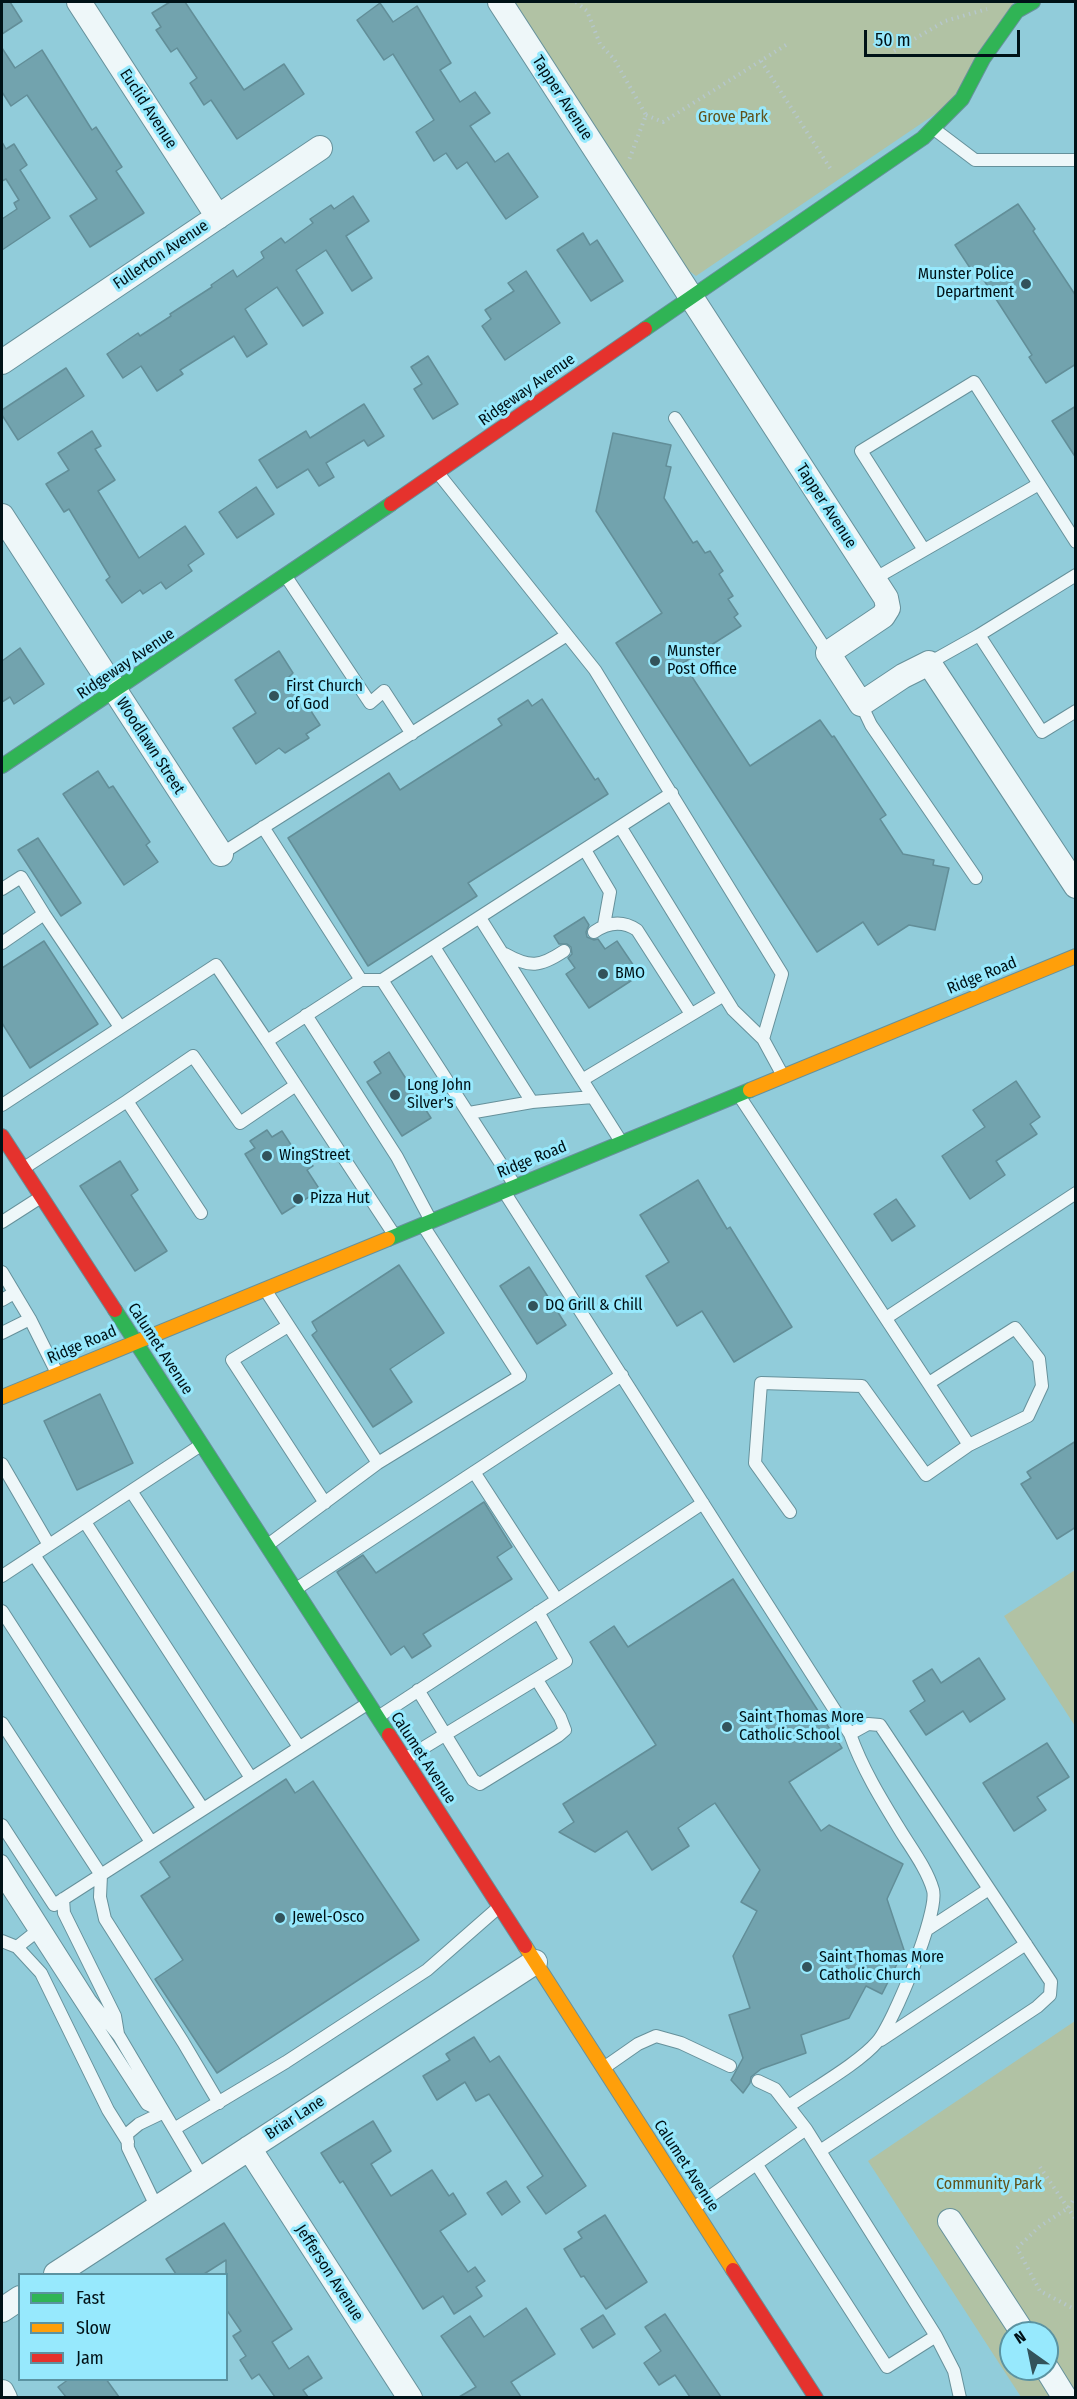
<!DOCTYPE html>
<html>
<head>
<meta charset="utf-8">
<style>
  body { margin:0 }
  #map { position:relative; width:1077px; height:2399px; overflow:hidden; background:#91ccda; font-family:"Fira Sans Condensed",sans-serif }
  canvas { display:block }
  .frame { position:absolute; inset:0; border:3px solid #001217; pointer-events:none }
  .legend { position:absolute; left:18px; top:2273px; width:210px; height:108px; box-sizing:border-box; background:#97e9fd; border:2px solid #5b93a1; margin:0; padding:8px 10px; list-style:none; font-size:18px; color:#001217 }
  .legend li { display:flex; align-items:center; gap:12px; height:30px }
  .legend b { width:30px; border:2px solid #5b93a1 }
  .north { position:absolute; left:999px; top:2321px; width:60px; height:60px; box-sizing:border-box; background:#97e9fd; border:2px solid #5b93a1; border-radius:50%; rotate:327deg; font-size:16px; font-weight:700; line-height:24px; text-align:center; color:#001217 }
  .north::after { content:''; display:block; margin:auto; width:21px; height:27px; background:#33535b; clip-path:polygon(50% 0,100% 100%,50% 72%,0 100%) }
  .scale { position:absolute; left:864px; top:30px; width:156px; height:27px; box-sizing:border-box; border:3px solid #001217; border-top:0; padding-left:8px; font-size:18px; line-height:21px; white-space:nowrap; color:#001217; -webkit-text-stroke:4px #97e9fd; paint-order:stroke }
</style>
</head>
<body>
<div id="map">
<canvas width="1077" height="2399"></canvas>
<div class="frame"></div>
<ul class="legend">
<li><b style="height:8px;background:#30b455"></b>Fast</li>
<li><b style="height:8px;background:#ff9f0a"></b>Slow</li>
<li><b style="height:8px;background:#e5322d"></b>Jam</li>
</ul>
<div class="north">N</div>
<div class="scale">50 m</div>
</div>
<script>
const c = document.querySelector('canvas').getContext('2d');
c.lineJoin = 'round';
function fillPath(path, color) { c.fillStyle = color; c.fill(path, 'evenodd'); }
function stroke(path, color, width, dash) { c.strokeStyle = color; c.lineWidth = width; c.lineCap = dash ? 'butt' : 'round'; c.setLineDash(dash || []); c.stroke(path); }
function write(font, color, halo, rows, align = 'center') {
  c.font = font + ' "Fira Sans Condensed",sans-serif'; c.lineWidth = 6; c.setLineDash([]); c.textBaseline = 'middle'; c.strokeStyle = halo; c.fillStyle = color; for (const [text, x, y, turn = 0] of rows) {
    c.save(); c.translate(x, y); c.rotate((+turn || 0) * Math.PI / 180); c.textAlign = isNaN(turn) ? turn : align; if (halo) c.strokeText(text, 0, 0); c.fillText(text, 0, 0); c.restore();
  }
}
const green = new Path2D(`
  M513 2H1014L956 100 696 276 688 270Z
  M1075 1570V1726L1004 1616Z
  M1075 2021V2397H1021L868 2161ZM1011 2333H1047V2369H1011Z`);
const building = new Path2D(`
  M2 2H10L22 21 2 34Z
  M170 2H185L244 90 284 64 304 94 237 139 211 100 204 105 190 83 197 78 177 48 171 52 156 30 161 27 152 13Z
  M380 3 393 22 417 6 451 63 440 70 460 102 475 92 490 113 470 126 495 162 508 153 538 197 506 219 467 162 457 169 446 153 434 161 416 132 434 120 393 54 384 60 357 20Z
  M2 48 15 68 42 50 92 130 96 127 122 167 116 171 144 213 90 247 70 216 97 199 27 95 11 106 2 92Z
  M2 142 6 149 14 144 27 165 20 170 50 218 2 250V219L17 209 14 203 19 200 6 179 2 181Z
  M353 196 369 221 346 236 372 278 352 291 326 250 296 270 323 313 303 326 277 287 245 309 267 344 247 357 234 336 180 370 183 374 157 391 141 366 123 378 107 354 138 333 140 336 171 316 170 314 212 287 211 285 233 270 237 277 264 258 261 252 281 238 285 243 313 223 310 219 331 205 334 209Z
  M1018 204 1035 229 1033 231 1076 296V364L1046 383 1029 357 1032 355 976 268 972 271 955 245Z
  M583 233 590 245 597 240 623 281 591 301 557 250Z
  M526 271 560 323 505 360 482 326 491 319 485 310 514 291 508 283Z
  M428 356 458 404 433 419 414 389 422 384 411 367Z
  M66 368 84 396 18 440 2 415V410Z
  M364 404 384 436 368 446 364 440 326 463 334 477 319 486 308 469 277 488 259 460 306 431 310 438Z
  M1076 406V458L1052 421Z
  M92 431 101 446 95 449 115 480 98 491 139 558 185 526 204 554 188 565 192 571 166 589 161 582 143 594 140 590 122 603 106 580 110 577 69 509 64 512 46 484 69 470 58 453Z
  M613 433 671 445 666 466 671 467 664 498 693 543 697 541 705 553 710 551 723 571 719 574 733 596 728 599 738 614 734 617 741 626 683 663 750 766 820 720 832 737 834 736 886 815 880 819 903 854 934 860 933 865 949 868 935 930 909 925 878 945 863 922 817 952 616 643 662 613 596 511Z
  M256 487 274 514 237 538 219 512Z
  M20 648 44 684 14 704 10 697 2 702V661Z
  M279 651 293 673 289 677 320 725 306 734 309 738 285 753 279 748 256 764 233 728 256 713 235 680Z
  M542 699 595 780 598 778 608 794 468 883 477 896 368 966 288 838 389 773 400 790 502 725 498 719 528 700 532 706Z
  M98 771 109 788 113 786 150 842 146 845 158 862 124 885 63 794Z
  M38 838 81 903 61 916 18 850Z
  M584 917 589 925 586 932 587 937 594 940 598 939 605 949 617 941 640 975 589 1008 566 974 575 968 568 958 572 954 571 947 567 944H559L554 936Z
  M44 941 98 1024 30 1068 2 1023V968Z
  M389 1052 431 1118 402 1136 367 1082 381 1073 374 1062Z
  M1016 1081 1040 1117 1030 1124 1037 1134 996 1161 1005 1175 970 1199 942 1156 985 1127 973 1110Z
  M267 1130 272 1137 282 1131 297 1154 303 1151 313 1166 307 1170 320 1190 282 1214 245 1154 255 1148 250 1141Z
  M120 1161 138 1190 131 1195 167 1251 135 1271 80 1186Z
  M698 1180 727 1229 730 1227 792 1327 734 1362 702 1311 677 1326 646 1276 669 1262 640 1215Z
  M896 1199 915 1226 892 1241 874 1214Z
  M399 1265 444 1333 390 1369 412 1402 373 1427 312 1335 317 1331 312 1322Z
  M529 1267 566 1325 537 1344 500 1286Z
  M100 1394 133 1463 77 1490 44 1421Z
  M1076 1441V1527L1057 1539 1021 1484 1031 1478 1027 1472Z
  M484 1502 512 1547 497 1557 512 1579 423 1634 431 1646 412 1658 404 1646 391 1655 337 1572 363 1555 376 1573Z
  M733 1579 842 1748 789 1782 821 1831 829 1825 903 1864 887 1899 904 1950 882 1994 866 1986 849 2018 801 2035 806 2053 761 2069 751 2077 750 2083 743 2093 731 2080 743 2058 729 2015 750 2008 733 1956 757 1911 741 1902 760 1870 715 1803 678 1828 689 1846 652 1870 627 1831 595 1852 559 1832 574 1822 563 1804 656 1745 590 1642 614 1626 628 1647Z
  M979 1658 1005 1699 970 1722 963 1711 926 1735 910 1711 925 1701 913 1681 932 1669 941 1683Z
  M1047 1743 1069 1777 1037 1797 1046 1810 1014 1831 983 1783Z
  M286 1779 295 1793 313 1781 419 1940 217 2073 155 1979 183 1960 141 1896 170 1877 160 1862Z
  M474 2037 490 2062 499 2056 586 2186 546 2214 527 2187 543 2176 489 2094 476 2101 465 2082 437 2100 423 2076 450 2060 446 2054Z
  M373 2121 391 2151 371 2164 391 2196 432 2170 449 2196 453 2193 466 2214 440 2231 468 2272 475 2267 485 2281 476 2287 482 2296 454 2314 443 2296 423 2309 343 2181 340 2183 321 2153Z
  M506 2181 520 2202 502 2215 487 2193Z
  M605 2215 647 2282 606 2309 584 2276 581 2277 564 2249 582 2238 578 2232Z
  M224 2223 292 2329 272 2342 289 2369 308 2356 322 2378 303 2390 308 2397H275L259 2374 252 2379 240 2360 246 2356 233 2336 241 2331 226 2309V2260L204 2274H176L166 2259Z
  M526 2308 555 2354 511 2382 521 2397H459L476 2387 441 2336 470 2316 484 2337Z
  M665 2314 696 2360 721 2397H690L675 2375 659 2385 644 2363 661 2351 645 2327Z
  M603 2315 615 2334 593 2348 581 2329Z
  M69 2379H106L119 2397H66L58 2387Z`);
const path = new Path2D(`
  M576 2 587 11 600 44 614 59 646 115 629 160
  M894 51 945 21 987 9
  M761 61 832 171
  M646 115 663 122 786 45
  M1040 2167 1076 2220
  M1076 2196 1068 2208 1039 2227 1017 2248 1040 2291 1076 2310`);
const lane = new Path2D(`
  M934 129 975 160H1076
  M675 418 828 653
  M438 473 595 670 782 974 763 1039
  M924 550 861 451 974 382 1039 484
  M287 578 370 703 384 691 412 734
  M874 579 1039 484 1076 542
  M979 635 1076 575
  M929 663 979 635 1042 732 1076 711
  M861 704 871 725 976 878
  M263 827 361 980H382L672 793
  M621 828 733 1010 763 1039 782 1074
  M585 850 610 892 604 925
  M221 854 567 635
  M2 889 21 877 44 914
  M480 918 620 1140
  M594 932C607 923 622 920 637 930L691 1014
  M2 943 44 914 120 1027
  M434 947 532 1102 469 1113
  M505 954C530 968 540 967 564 951
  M361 980 267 1041 393 1233
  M382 980 514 1184
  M306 1015 397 1157 430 1219
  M582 1080 724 995
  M740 1097 969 1445 926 1475 862 1386 761 1383 755 1463 790 1512
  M127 1101 193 1056 240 1123 296 1085
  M532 1102 593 1097
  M2 1105 216 965 267 1041
  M24 1168 127 1101 201 1213
  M505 1193 850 1734C862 1768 881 1799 900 1830 911 1848 927 1869 933 1890 939 1912 893 2024 877 2042 859 2063 813 2089 789 2106
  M2 1222 41 1197
  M2 1272 30 1319 57 1373
  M266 1291 378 1463 269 1544
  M2 1300 14 1293
  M886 1318 1076 1193
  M288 1326 232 1360 325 1503
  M2 1333 30 1319
  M929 1383 1015 1328 1039 1359 1042 1386 1028 1416 969 1445
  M378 1463 520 1376 424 1227
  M2 1464 49 1545
  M131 1491 299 1747
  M85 1522 251 1778
  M34 1555 203 1809
  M2 1576 201 1445
  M296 1589 622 1375
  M557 1600 703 1503
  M2 1611 151 1842
  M418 1690 473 1780 480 1784 558 1736 565 1730 560 1717 537 1680
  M378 1717 557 1600 474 1472
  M2 1723 101 1875 100 1897 105 1919 183 2042 219 2103
  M405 1759 566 1661 538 1612
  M2 1825 54 1905 367 1704
  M2 1861 90 2000 119 2036 203 2178
  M2 1880 147 2104 164 2112
  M63 1899 64 1913 115 2016 118 2034
  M928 1929 989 1889
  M2 1941 17 1947 41 1973 108 2110 128 2142
  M17 1947 36 1932
  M881 2040 1026 1944
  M605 2067 638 2044 656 2036 681 2043 730 2066
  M758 2081 775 2089 806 2129 936 2336 954 2371 960 2398
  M174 2129 286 2062 427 1970 499 1907
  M820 2151 1037 2007 1050 1995 1051 1982 880 1725 868 1724 850 1734
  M757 2165 887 2367 936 2336
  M695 2207 806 2129
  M157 2208 128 2148 127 2134 139 2124 164 2112`);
const street = new Path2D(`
  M79 2 218 217
  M500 2 886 598 888 608 883 616 828 653 861 704 903 676 929 663 1076 886
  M2 362 320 148
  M2 516 221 854
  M249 2148 410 2398
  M950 2221 1023 2333
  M56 2274 535 1962
  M2 2310 20 2298
  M1047 2369 1065 2398
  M2 2392 5 2398`);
const fast = new Path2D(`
  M645 329 923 138 962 99 983 59 1017 11 1033 2
  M2 766 391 504
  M388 1239 750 1090
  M115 1310 389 1735`);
const slow = new Path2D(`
  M750 1090 1076 956
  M2 1397 388 1239
  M525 1946 733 2270`);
const jam = new Path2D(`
  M391 504 645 329
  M2 1136 115 1310
  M389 1735 525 1946
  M733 2270 816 2398`);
const markers = [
  [1026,284,6,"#33535b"],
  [655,661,6,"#33535b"],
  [274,696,6,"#33535b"],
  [603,974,6,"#33535b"],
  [395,1095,6,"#33535b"],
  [267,1156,6,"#33535b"],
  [298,1199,6,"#33535b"],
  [533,1306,6,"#33535b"],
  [727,1727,6,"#33535b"],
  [280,1918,6,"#33535b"],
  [807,1967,6,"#33535b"]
];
const streetNames = [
  ["Tapper Avenue",562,98,57],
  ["Euclid Avenue",148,109,57],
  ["Fullerton Avenue",161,255,-34],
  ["Ridgeway Avenue",527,390,-35],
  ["Tapper Avenue",826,506,57],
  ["Ridgeway Avenue",126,664,-34],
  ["Woodlawn Street",150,746,57],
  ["Ridge Road",982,976,-22],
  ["Ridge Road",532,1160,-22],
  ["Ridge Road",82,1345,-23],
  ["Calumet Avenue",160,1349,57],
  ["Calumet Avenue",423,1758,57],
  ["Briar Lane",295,2118,-33],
  ["Calumet Avenue",686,2166,57],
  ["Jefferson Avenue",329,2273,57]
];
const parkNames = [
  ["Grove Park",733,118],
  ["Community Park",989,2185]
];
const poiNames = [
  ["Munster Police",1014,275,"right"],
  ["Department",1014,293,"right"],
  ["Munster",667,652],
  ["Post Office",667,670],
  ["First Church",286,687],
  ["of God",286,705],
  ["BMO",615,974],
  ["Long John",407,1086],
  ["Silver's",407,1104],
  ["WingStreet",279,1156],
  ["Pizza Hut",310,1199],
  ["DQ Grill & Chill",545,1306],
  ["Saint Thomas More",739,1718],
  ["Catholic School",739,1736],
  ["Jewel-Osco",292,1918],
  ["Saint Thomas More",819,1958],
  ["Catholic Church",819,1976]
];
fillPath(green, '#b1c2a4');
fillPath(building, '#72a3ae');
stroke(building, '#628e98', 1.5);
stroke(lane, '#66919b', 14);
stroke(street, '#66919b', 26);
stroke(fast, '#66919b', 16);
stroke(slow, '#66919b', 16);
stroke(jam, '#66919b', 16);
stroke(path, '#b6c7cb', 4, [1.5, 4.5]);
stroke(lane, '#eef7f9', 12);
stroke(street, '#eef7f9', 24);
stroke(fast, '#30b455', 14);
stroke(slow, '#ff9f0a', 14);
stroke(jam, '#e5322d', 14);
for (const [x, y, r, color] of markers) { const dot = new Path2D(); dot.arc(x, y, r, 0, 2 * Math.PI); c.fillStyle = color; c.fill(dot); stroke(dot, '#97e9fd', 2); }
write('16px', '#001217', '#97e9fd', streetNames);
write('16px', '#60521b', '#97e9fd', parkNames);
write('16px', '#001217', '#97e9fd', poiNames, 'left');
</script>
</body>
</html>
